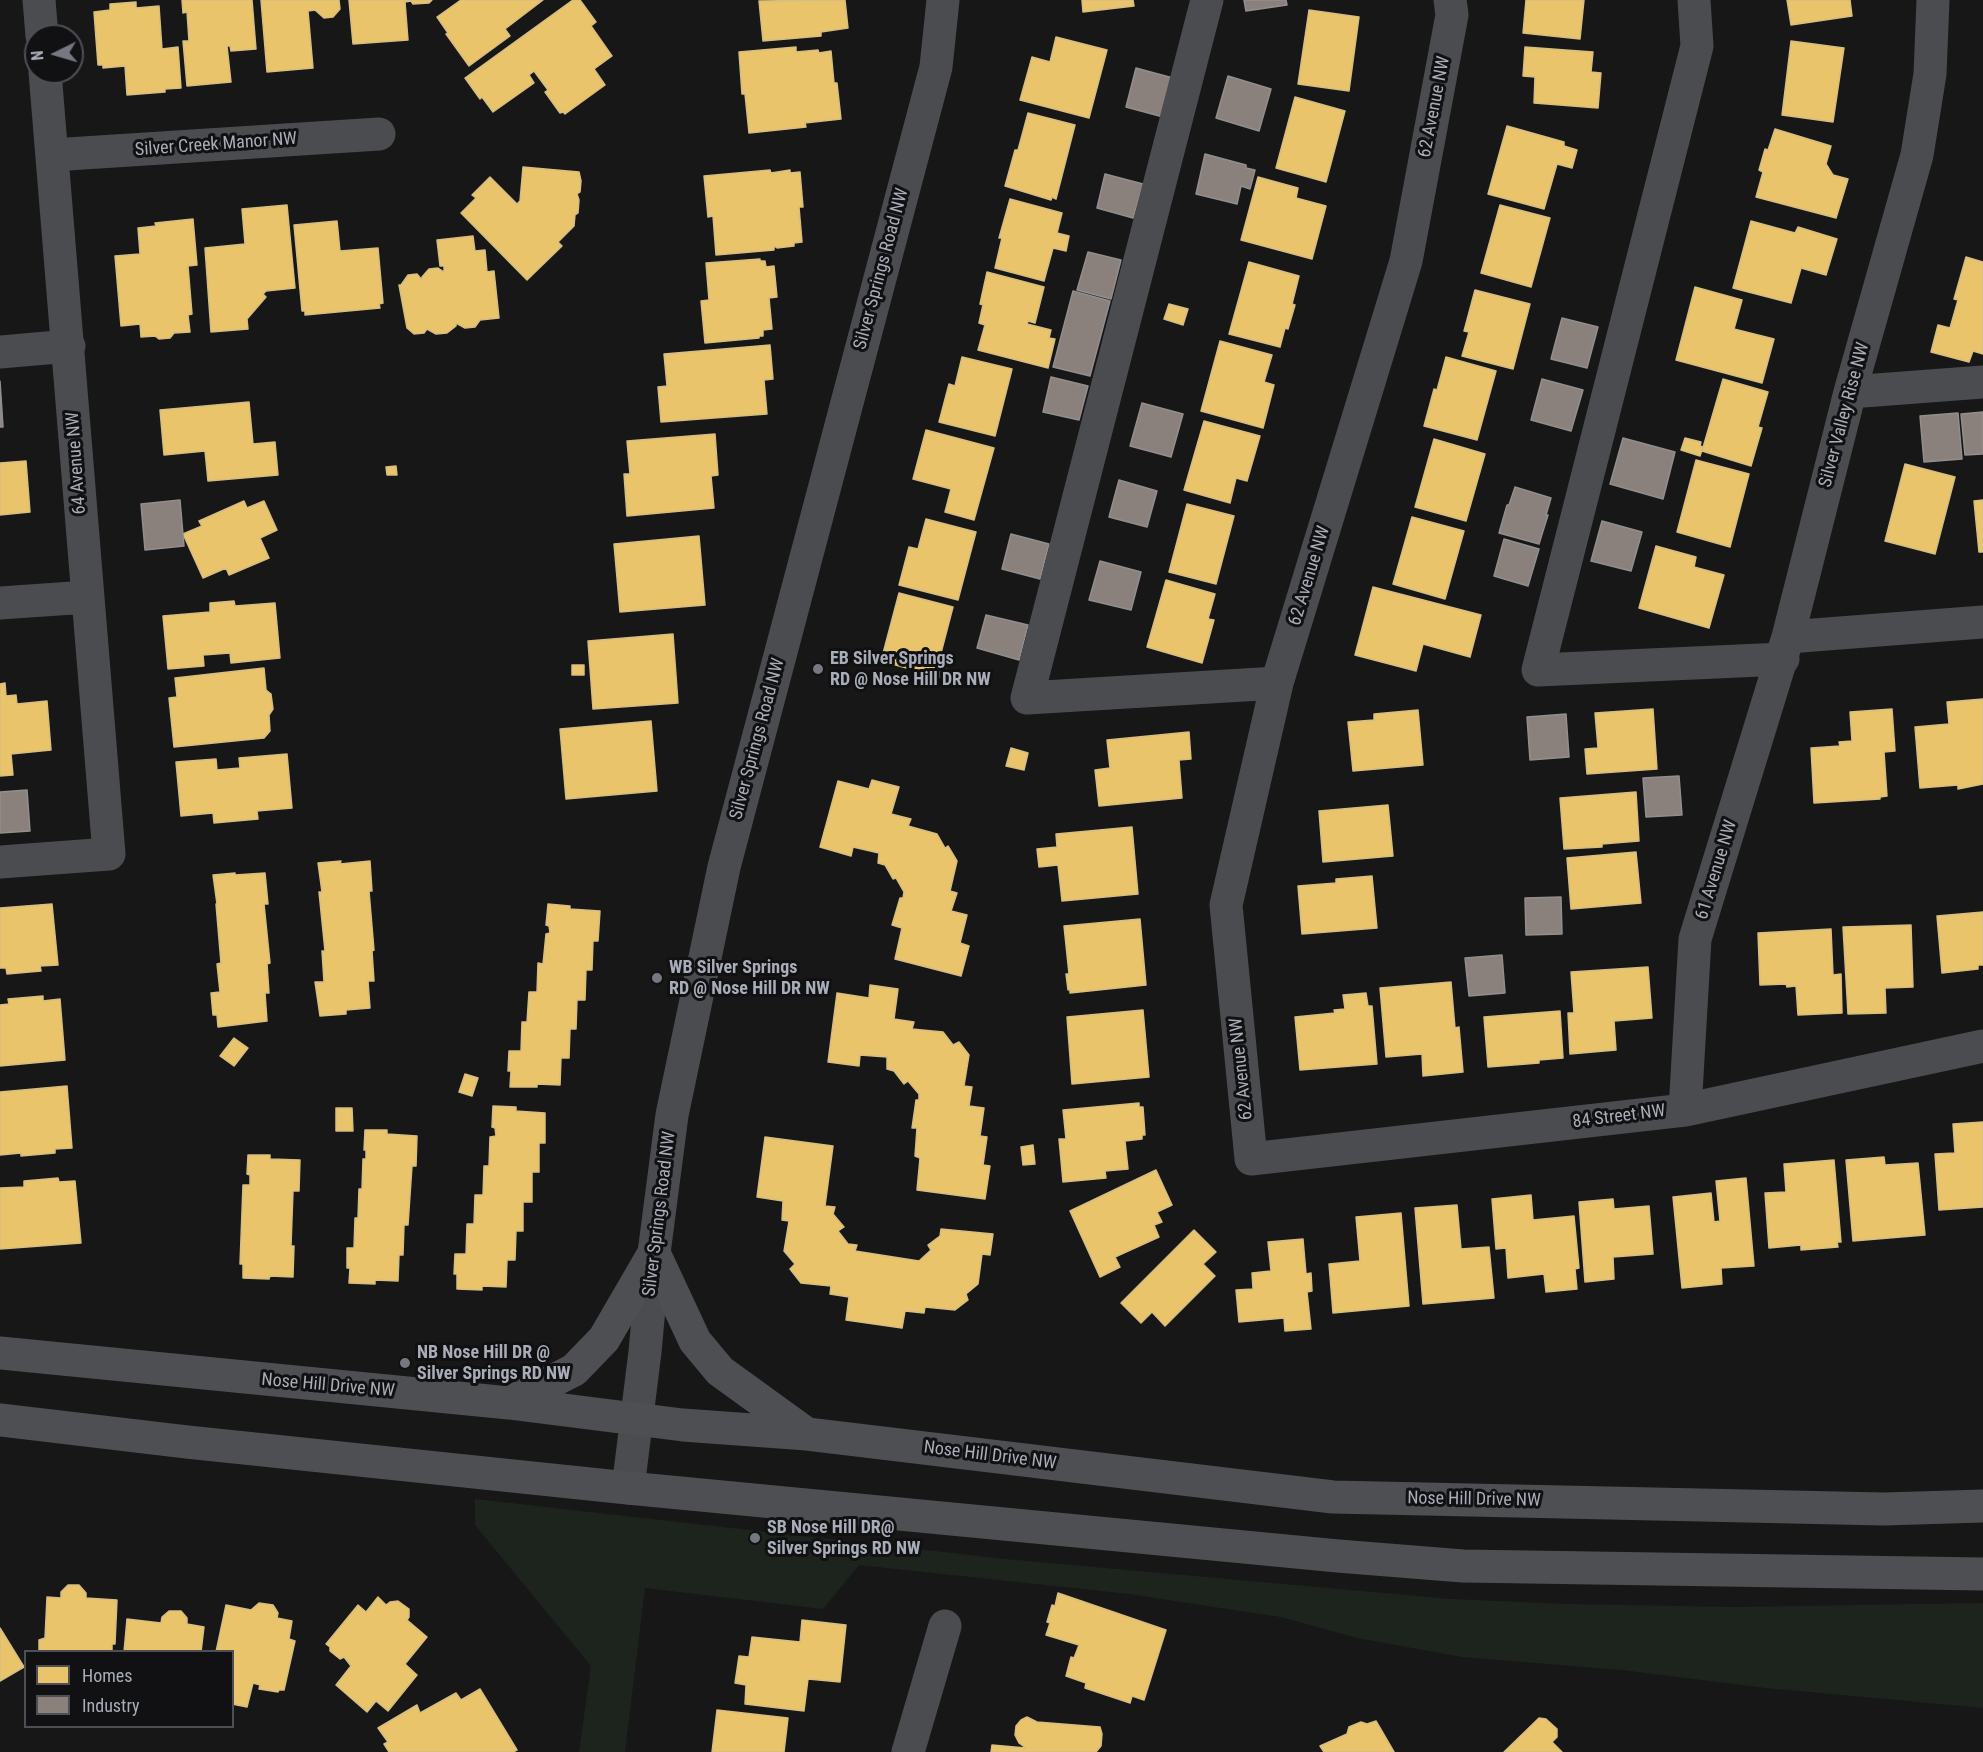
<!DOCTYPE html>
<html>
<head>
<meta charset="utf-8">
<style>
  body { margin:0 }
  #map { position:relative; width:1983px; height:1752px; overflow:hidden; background:#171717; font-family:"Roboto Condensed",sans-serif }
  canvas { display:block }
  .legend { position:absolute; left:24px; top:1650px; width:210px; height:78px; box-sizing:border-box; background:#111113; border:2px solid #4d4f55; margin:0; padding:8px 10px; list-style:none; font-size:18px; color:#a8adb8 }
  .legend li { display:flex; align-items:center; gap:12px; height:30px }
  .legend b { width:30px; border:2px solid #4d4f55 }
  .north { position:absolute; left:24px; top:24px; width:60px; height:60px; box-sizing:border-box; background:#111113; border:2px solid #4d4f55; border-radius:50%; rotate:265deg; font-size:16px; font-weight:700; line-height:24px; text-align:center; color:#a8adb8 }
  .north::after { content:''; display:block; margin:auto; width:21px; height:27px; background:#757880; clip-path:polygon(50% 0,100% 100%,50% 72%,0 100%) }
</style>
</head>
<body>
<div id="map">
<canvas width="1983" height="1752"></canvas>
<ul class="legend">
<li><b style="height:16px;background:#e9c46a"></b>Homes</li>
<li><b style="height:16px;background:#8a817c"></b>Industry</li>
</ul>
<div class="north">N</div>
</div>
<script>
const c = document.querySelector('canvas').getContext('2d');
c.lineJoin = 'round';
function fillPath(path, color) { c.fillStyle = color; c.fill(path, 'evenodd'); }
function stroke(path, color, width, dash) { c.strokeStyle = color; c.lineWidth = width; c.lineCap = dash ? 'butt' : 'round'; c.setLineDash(dash || []); c.stroke(path); }
function write(font, color, halo, rows, align = 'center') {
  c.font = font + ' "Roboto Condensed",sans-serif'; c.lineWidth = 6; c.setLineDash([]); c.textBaseline = 'middle'; c.strokeStyle = halo; c.fillStyle = color; for (const [text, x, y, turn = 0] of rows) {
    c.save(); c.translate(x, y); c.rotate((+turn || 0) * Math.PI / 180); c.textAlign = isNaN(turn) ? turn : align; if (halo) c.strokeText(text, 0, 0); c.fillText(text, 0, 0); c.restore();
  }
}
const green = new Path2D(`
  M475 1499 1005 1559 1451 1599 1568 1604 1735 1607 1983 1603V1708L1766 1688 1622 1670 1462 1657 1357 1638 1281 1617 1227 1609 1129 1594 859 1565 823 1609 645 1588 625 1752H579L591 1666 475 1525Z`);
const homes = new Path2D(`
  M182 0H252L256 49 231 51 230 46H227L231 82 187 86 183 41H189L187 12 183 13Z
  M261 0H339L340 9 333 17 324 18 315 10 308 11 313 68 267 72Z
  M349 0H432L429 3 413 4 411 1 405 2 408 40 353 44Z
  M461 0H543L505 29 510 36 469 66 446 34 448 33 437 17Z
  M573 0H580L596 22 591 26 612 56 594 69 605 85 565 114 563 112 560 113 545 92 548 90 534 71 529 75 534 83 493 112 482 97 480 99 465 78Z
  M845 0 848 28 821 32V36L763 41 759 1Z
  M1082 0H1133L1134 6 1083 12Z
  M1526 0H1584L1580 39 1523 33Z
  M1787 0H1850L1852 16 1791 25Z
  M136 2V8L159 6 162 49 178 47 181 88 165 89V92L127 95 125 66 103 68V65H98L94 12 110 10V4Z
  M1309 10 1359 17 1349 91 1298 84Z
  M1056 37 1107 50 1089 118 1020 100 1032 57 1050 62Z
  M1791 41 1844 48 1833 122 1782 115Z
  M796 47V52L818 50 819 53 831 51 834 83H837L841 119 805 123 806 127 749 133 745 94H742L739 52Z
  M1525 47 1593 52 1591 72 1601 73 1598 108 1534 103 1535 77 1523 76Z
  M1295 97 1345 111 1326 182 1276 168Z
  M1028 113 1075 125 1056 199 1052 197 1051 200 1005 186 1015 150H1018Z
  M1507 126 1564 142V146L1577 150 1572 168 1557 164 1544 209 1488 194Z
  M1775 129 1831 146 1826 164 1833 175 1848 179 1836 218 1756 197 1763 172 1759 170 1765 149 1768 150Z
  M523 167 579 172 581 181 580 192 577 194 579 200 578 213 575 215 574 226 558 242 562 246 527 280 461 213 476 198 472 195 490 177 517 204 520 201Z
  M770 170 771 173 790 170V173L800 172 803 207H799L802 242 794 243V246L777 248 774 246V250L716 255 713 216 708 217 704 176Z
  M1258 177 1298 188 1296 198 1326 206 1312 259 1241 240Z
  M1010 199 1062 213 1057 233 1069 236 1066 251 1053 248 1044 281 995 268 1002 238H999Z
  M287 205 295 288 266 291 263 294 266 297 247 319 248 329 211 332 205 248 245 244 242 209Z
  M1500 205 1550 218 1531 287 1481 273Z
  M193 219 197 265 188 266 192 314 188 315 190 332 174 333 170 338 159 339 155 336 141 337 140 324 121 326 115 256 140 254 138 228 156 226 155 223Z
  M337 221 340 251 378 248 383 303 379 304 380 308 305 315V311H302L294 225Z
  M1751 221 1795 233 1798 227 1837 239 1826 275 1801 268 1791 303 1733 288Z
  M473 236 475 251 485 250 487 272 494 271 499 318 480 320 475 327 465 328 456 323V326L447 333 436 334 427 329 424 333 414 334 407 328 399 285H401L408 275 417 274 422 280V277L429 269 438 268 444 272V266H440L437 240Z
  M1966 257 1983 262V354L1973 351 1969 362 1931 352 1938 325 1950 328 1958 300 1954 299Z
  M760 259V261H765L766 267 774 266 777 297 769 298 772 329 763 330V336H759V338L705 343 701 301 709 300 706 263Z
  M1249 262 1299 276 1292 304 1295 305 1288 329 1285 328 1280 347 1229 334Z
  M987 272 1044 287 1035 323 1028 321 1027 324 1051 330 1049 338 1055 339 1048 368 978 350 985 325 979 323 983 305 980 304Z
  M1695 287 1742 300 1734 329 1774 339 1762 383 1676 360Z
  M1475 290 1530 304 1513 369 1462 356 1469 332 1464 331Z
  M1169 304 1188 309 1183 325 1164 319Z
  M1220 341 1272 355 1264 382 1274 385 1263 428 1201 411Z
  M770 345 773 379 764 380 767 414 661 422 658 387 667 386 664 354Z
  M962 357 1012 369 995 436 939 422 949 384 955 386Z
  M1446 357 1496 371 1477 440 1424 426 1434 389 1437 390Z
  M1723 379 1768 392 1758 427 1762 428 1751 466 1702 451Z
  M249 402 253 444 275 442 278 475 208 481 205 451 164 455 160 410Z
  M1204 421 1260 436 1247 481 1236 478 1230 503 1184 490Z
  M926 430 994 448 974 520 945 512 951 489 913 479Z
  M715 434 718 475 711 476 714 508 627 516 624 474H630L627 441Z
  M1685 438 1701 442 1700 446 1703 447 1700 456 1681 450Z
  M1434 439 1485 454 1466 521 1415 507Z
  M1696 460 1749 474 1730 547 1677 532Z
  M26 461 30 512 0 515V463Z
  M1905 464 1955 477 1935 554 1885 541Z
  M396 466 397 475H387L386 467Z
  M1983 500V552H1979L1974 501Z
  M244 501 247 508 264 501 277 530 260 538 269 558 229 575 226 568 203 578 183 534 202 526 199 521Z
  M1187 504 1234 516 1216 584 1169 572Z
  M1412 517 1464 531 1445 599 1393 584Z
  M926 519 976 532 958 600 899 585 909 547 918 549Z
  M699 536 705 605 620 612 614 544Z
  M1656 546 1696 557 1694 567 1724 575 1709 628 1639 608Z
  M1166 580 1215 594 1208 619 1214 620 1202 663 1147 647Z
  M1373 587 1481 615 1470 657 1423 644 1416 671 1355 655Z
  M899 593 953 607 941 653 949 655 943 678 881 661Z
  M234 601 235 606 275 603 280 658 231 663 230 653 203 655 204 666 168 669 163 616 210 612V603Z
  M673 634 678 703 593 709 588 641Z
  M572 665H584V675H572Z
  M264 668 266 690 271 694 273 709 269 715 270 731 264 738 174 747 169 698 177 697 175 678Z
  M5 683 6 696 16 695 17 704 47 701 51 750 11 754 13 775 0 776V684Z
  M1983 699V784L1958 789V785L1920 788 1915 727 1949 724 1947 702Z
  M1653 709 1657 769 1587 774 1585 749 1598 748 1595 713Z
  M1892 709 1895 751 1884 752 1887 796 1880 797V799L1814 803 1811 748 1840 746 1839 742 1852 741 1850 712Z
  M1418 710 1423 765 1353 771 1348 722 1374 720V714Z
  M651 721 657 791 566 799 560 729Z
  M1189 732 1191 759 1179 760 1182 798 1099 806 1095 770 1110 768 1107 740Z
  M1011 748 1028 753 1024 770 1006 766Z
  M287 754 292 808 257 811 258 819 214 823 213 813 181 816 176 762 216 759 217 770 240 768 239 758Z
  M872 780 899 787 891 814 911 819 908 826 937 834 945 848 948 846 957 861 950 891 957 893 951 911 967 915 960 943 969 946 961 976 895 959 902 928 892 925 900 898H903L904 892 896 878 893 879 885 865 878 863 879 853 853 847 851 856 820 847 838 781 869 789Z
  M1636 792 1639 841 1602 844V847L1564 849 1560 798Z
  M1388 805 1393 856 1323 862 1319 811Z
  M1132 827 1138 894 1062 901 1058 865 1039 867 1037 849 1057 847 1056 834Z
  M1636 852 1641 903 1571 909 1567 858Z
  M341 861 340 864 370 861 372 891H369L374 950 372 951 374 981H368L370 1008 346 1010V1014L320 1016 315 982H324L322 951H325L319 892H322L318 863Z
  M235 873V875L265 873 268 904H264L270 963 267 964 269 993H265L267 1021 218 1027 217 1015H213L211 993 220 992 217 964 221 963 216 904H217L213 875Z
  M1372 876 1377 928 1302 934 1298 886 1336 883V879Z
  M52 904 58 965 40 966 41 971 7 974 6 968H0V908Z
  M548 904 570 906V909L600 911 598 941H593L592 970H586L585 1000H577L576 1029H570L569 1058H561L560 1085 537 1084V1087H510L511 1071H508L509 1051H521L522 1022H527L529 992H537L538 963 543 964 546 934 550 933 549 926 546 925Z
  M1983 912V965H1978V969L1942 973 1937 916Z
  M1140 919 1146 985 1070 993V989L1068 990 1066 974H1069L1064 926Z
  M1911 925 1913 987 1885 988 1886 1013 1848 1014 1843 927Z
  M1831 929 1833 975 1841 974 1842 1013 1798 1015 1796 986 1787 987 1786 984 1760 985 1758 933Z
  M1648 967 1652 1018 1614 1021 1616 1050 1570 1054 1568 1013H1574L1571 972Z
  M1451 982 1455 1028 1459 1027 1463 1072 1423 1076 1422 1054 1386 1057 1380 988Z
  M870 985 898 989 894 1019 914 1022 912 1029 943 1032 953 1045 959 1042 969 1055 964 1086 972 1087 969 1106 984 1108 980 1136 987 1137 983 1165 990 1166 985 1199 917 1190 920 1158 915 1156 917 1128H912L916 1100H919V1094L908 1081 904 1084 894 1071 887 1069V1057L860 1055 859 1066 828 1062 837 993 869 998Z
  M1366 993 1368 1006H1372L1377 1064 1300 1070 1295 1017 1335 1013 1334 1010 1345 1009 1343 995Z
  M43 996V1001L60 999 65 1060 0 1066V1005L9 1004 8 999Z
  M1143 1010 1149 1077 1072 1084 1067 1017Z
  M1560 1011 1563 1058 1539 1060V1063L1488 1067 1484 1017Z
  M234 1038 248 1048 234 1066 220 1056Z
  M465 1074 478 1078 472 1096 459 1092Z
  M67 1086 72 1148 55 1149V1153L21 1156V1153L0 1155V1092Z
  M1139 1103V1107H1143L1145 1135H1142V1139L1125 1141 1128 1169 1105 1171 1106 1178 1063 1182 1059 1139H1066L1063 1110Z
  M493 1106 516 1107V1111L545 1113V1143H539V1172H532V1202H523V1231H516L515 1260H507L506 1287 482 1286V1290L457 1289V1274H454L455 1254H466L467 1224H474L475 1195H483L484 1166H489L490 1137 496 1136 495 1128 492 1127Z
  M336 1108H352L353 1131H336Z
  M1983 1122V1207L1939 1210 1935 1154 1955 1153 1953 1124Z
  M365 1130H387V1134L417 1136 416 1166H412L408 1225H404L403 1255H399L398 1281 375 1280V1284L349 1283 350 1268H347V1248H354L355 1218H358L359 1189H362L363 1159H366V1150H364Z
  M765 1137 833 1146 825 1206 835 1207 833 1214 844 1227 838 1231 848 1244 857 1245 855 1251 919 1261 931 1250 928 1245 940 1236 941 1229 993 1234 990 1255 982 1254 978 1284 966 1294 968 1300 955 1310 925 1307 924 1313 905 1311 902 1328 846 1320 849 1297 830 1294 831 1286 801 1283 790 1269 795 1264 784 1251 789 1221 782 1220 783 1201 757 1197Z
  M1033 1145 1035 1164 1023 1165 1021 1147Z
  M248 1155H270V1159L300 1160 299 1191H293L291 1246H294L293 1277 270 1276 269 1279 243 1278V1264H240L243 1185H250V1175L247 1174Z
  M1884 1157 1885 1165 1918 1163 1925 1235 1853 1241 1846 1160Z
  M1834 1160 1841 1242H1837L1838 1247 1801 1250V1245L1769 1248 1765 1193 1786 1192 1784 1164Z
  M1156 1170 1172 1205 1157 1212 1162 1222 1154 1225 1159 1237 1115 1257 1120 1267 1100 1277 1070 1211Z
  M58 1178 59 1182 75 1181 81 1243 0 1249V1188L24 1187V1181Z
  M1746 1178 1754 1266 1721 1268 1722 1284 1682 1288 1673 1197 1711 1193 1714 1222 1720 1221 1716 1181Z
  M1531 1195 1533 1220 1574 1216 1579 1268 1575 1269 1577 1289 1546 1292 1544 1274 1508 1278 1506 1248 1496 1249 1492 1199Z
  M1613 1199 1614 1209 1649 1206 1653 1254 1613 1257 1614 1279 1585 1282 1579 1202Z
  M1457 1205 1461 1249 1489 1247 1494 1298 1423 1304 1415 1208Z
  M1401 1213 1409 1306 1333 1313 1329 1264 1360 1261 1356 1217Z
  M1194 1230 1216 1252 1203 1264 1215 1276 1165 1326 1152 1312 1141 1323 1121 1303Z
  M1303 1239 1306 1274 1311 1273 1312 1291 1307 1292 1311 1329 1285 1331 1284 1318 1239 1322 1236 1290 1253 1289 1252 1273 1271 1271 1268 1242Z
  M68 1585H79L86 1593V1598L117 1600 115 1644H112V1652H39V1640L45 1638 47 1597 61 1598V1592Z
  M1058 1593 1166 1630 1144 1700 1132 1696 1130 1703 1085 1688 1086 1683 1066 1676 1071 1657 1074 1658 1079 1645 1046 1635 1050 1623 1047 1622 1052 1605 1055 1606Z
  M378 1597 386 1605 390 1602 398 1601 409 1609V1617L407 1620 427 1637 405 1664 417 1675 388 1711 376 1701 367 1712 336 1685 351 1666 344 1657 340 1659 330 1651V1647L326 1644 358 1605 366 1612Z
  M259 1603 273 1605 278 1613 277 1618 292 1621 289 1639 295 1641 284 1690H279L278 1692 259 1689 260 1685 253 1683 247 1707 232 1704V1652H216L226 1605 251 1610Z
  M169 1611H181L187 1618V1624L204 1627 201 1652H124L127 1619 161 1623 162 1617Z
  M802 1620 846 1625 840 1682 808 1679 804 1711 745 1704 746 1685 735 1683 739 1656 749 1657 752 1637 800 1642Z
  M0 1628 24 1667 0 1681Z
  M480 1689 517 1750 513 1752H389L384 1744 388 1742 378 1728 417 1705 420 1713 456 1693 461 1700Z
  M717 1710 788 1718 784 1752H712Z
  M1027 1717 1037 1722 1100 1727 1102 1734 1101 1746 1096 1752H991L992 1745 1026 1748 1019 1743 1015 1735 1016 1726 1021 1720Z
  M1539 1718 1546 1719 1557 1729V1737L1552 1742 1562 1752H1504Z
  M1376 1721 1394 1752H1324L1320 1746 1347 1734 1349 1727 1361 1722 1367 1724Z`);
const industry = new Path2D(`
  M1244 0H1286L1287 5 1246 11Z
  M1136 68 1173 78 1163 117 1126 107Z
  M1228 76 1271 89 1259 131 1216 118Z
  M1205 154 1246 165V168L1255 170 1250 189 1241 186 1237 204 1196 194Z
  M1105 174 1143 184 1133 218 1097 208Z
  M1088 252 1121 260 1111 299 1077 290Z
  M1073 291 1110 301 1090 376 1053 367Z
  M1562 318 1598 327 1587 368 1551 359Z
  M1051 377 1088 386 1079 420 1043 412Z
  M1542 379 1583 390 1571 431 1531 420Z
  M0 381 3 427H0Z
  M1142 403 1183 414 1171 457 1130 446Z
  M1983 412V454L1965 455 1961 414Z
  M1958 413 1962 459 1924 462 1920 416Z
  M1623 438 1675 452 1663 499 1610 484Z
  M1119 480 1157 491 1147 527 1109 517Z
  M1515 487 1551 498 1546 515H1548L1539 544 1499 533 1507 505H1509Z
  M180 500 184 546 145 550 141 504Z
  M1602 521 1642 532 1631 571 1591 561Z
  M1011 534 1049 544 1040 579 1002 569Z
  M1504 539 1539 549 1528 586 1494 576Z
  M1100 561 1141 572 1131 610 1089 600Z
  M986 615 1028 625 1019 660 977 648Z
  M1566 714 1569 757 1530 760 1527 717Z
  M1679 776 1682 815 1646 817 1643 778Z
  M27 790 30 831 0 833V792Z
  M1561 897 1562 934 1526 935 1525 898Z
  M1502 955 1505 993 1469 996 1465 958Z`);
const minor = new Path2D(`
  M39 0 42 36
  M1207 0 1027 698 1277 683
  M1450 0 1452 15 1406 261 1277 683 1226 905 1251 1159 1685 1110 1983 1046
  M1694 0 1697 46 1538 670 1783 659
  M1933 0 1930 74 1917 155 1850 392 1788 637 1983 622
  M52 155 379 134
  M0 352 69 346
  M1850 392 1983 382
  M0 603 87 597
  M0 862 109 854 45 72
  M1685 1110 1695 939 1787 640
  M628 1488 645 1352 654 1253 672 1115 724 867 936 67 943 0
  M908 1752 945 1626`);
const major = new Path2D(`
  M654 1253 695 1341 720 1371 807 1434
  M0 1353 509 1403 683 1425 807 1434 1333 1497 1884 1509 1983 1506
  M509 1403 574 1370 604 1339 654 1253
  M0 1420 187 1442 628 1488 1338 1556 1463 1566 1983 1574`);
const markers = [
  [818,669,6,"#757880"],
  [657,978,6,"#757880"],
  [405,1363,6,"#757880"],
  [755,1538,6,"#757880"]
];
const streetNames = [
  ["62 Avenue NW",1435,107,-79],
  ["Silver Creek Manor NW",216,145,-4],
  ["Silver Springs Road NW",882,269,-75],
  ["Silver Valley Rise NW",1845,415,-75],
  ["64 Avenue NW",77,463,-94],
  ["62 Avenue NW",1310,576,-73],
  ["Silver Springs Road NW",758,739,-75],
  ["61 Avenue NW",1717,870,-73],
  ["62 Avenue NW",1242,1069,-96],
  ["84 Street NW",1619,1117,-7],
  ["Silver Springs Road NW",660,1214,-83],
  ["Nose Hill Drive NW",328,1386,5],
  ["Nose Hill Drive NW",990,1456,7],
  ["Nose Hill Drive NW",1474,1500,1]
];
const poiNames = [
  ["EB Silver Springs",830,659],
  ["RD @ Nose Hill DR NW",830,680],
  ["WB Silver Springs",669,968],
  ["RD @ Nose Hill DR NW",669,989],
  ["NB Nose Hill DR @",417,1353],
  ["Silver Springs RD NW",417,1374],
  ["SB Nose Hill DR@",767,1528],
  ["Silver Springs RD NW",767,1549]
];
fillPath(green, '#1d241e');
fillPath(homes, '#e9c46a');
stroke(homes, '#d6bd81', 1.5);
fillPath(industry, '#8a817c');
stroke(industry, '#938e8e', 1.5);
stroke(minor, '#4b4c50', 33);
stroke(major, '#4d4f52', 33);
for (const [x, y, r, color] of markers) { const dot = new Path2D(); dot.arc(x, y, r, 0, 2 * Math.PI); c.fillStyle = color; c.fill(dot); stroke(dot, '#111113', 2); }
write('18px', '#a8adb8', '#111113', streetNames);
write('bold 18px', '#a8adb8', '#111113', poiNames, 'left');
</script>
</body>
</html>
